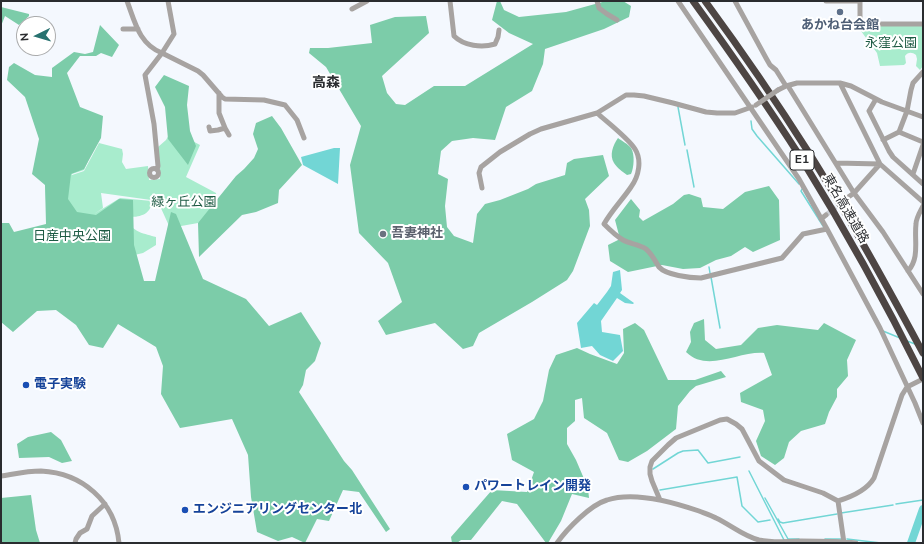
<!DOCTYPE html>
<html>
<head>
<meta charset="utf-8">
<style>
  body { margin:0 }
  #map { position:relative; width:924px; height:544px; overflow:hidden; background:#f4f8fe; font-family:"Nunito Sans",sans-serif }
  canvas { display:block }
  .frame { position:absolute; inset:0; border:2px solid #2a2c2f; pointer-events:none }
  .north { position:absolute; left:16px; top:16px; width:40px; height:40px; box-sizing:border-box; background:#fff; border:1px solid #aaabac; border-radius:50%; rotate:265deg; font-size:11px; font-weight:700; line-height:16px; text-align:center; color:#2a2c2f }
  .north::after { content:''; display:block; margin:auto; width:14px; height:18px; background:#287270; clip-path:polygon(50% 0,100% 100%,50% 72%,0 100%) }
</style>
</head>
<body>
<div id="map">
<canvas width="924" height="544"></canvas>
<div class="frame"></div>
<div class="north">N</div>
</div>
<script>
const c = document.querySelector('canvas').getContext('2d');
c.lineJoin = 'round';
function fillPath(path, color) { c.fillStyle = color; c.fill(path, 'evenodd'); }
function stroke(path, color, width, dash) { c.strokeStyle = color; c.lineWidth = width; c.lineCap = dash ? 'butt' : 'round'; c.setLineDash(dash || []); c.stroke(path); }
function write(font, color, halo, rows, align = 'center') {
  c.font = font + ' "Nunito Sans","Noto Sans JP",sans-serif'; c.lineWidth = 4; c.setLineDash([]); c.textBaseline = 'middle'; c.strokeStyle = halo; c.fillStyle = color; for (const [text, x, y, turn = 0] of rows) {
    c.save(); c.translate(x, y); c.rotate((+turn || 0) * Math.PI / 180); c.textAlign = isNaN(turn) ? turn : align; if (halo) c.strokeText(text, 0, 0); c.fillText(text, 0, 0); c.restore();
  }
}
const green = new Path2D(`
  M860 26H923V66L920 70 916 66 917 59 916 55C912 52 908 52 905 56L906 63 904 65 880 66 877 53 861 31Z
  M56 105C60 113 65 114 73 115L80 151 88 161 84 170 72 174V175L84 171 99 143 122 149 123 154 122 162 126 169 148 166 149 180 160 179 158 147 166 140 172 129 170 106 183 105 185 137 200 145 186 177 216 193 217 198 212 217 198 223 170 228 160 206 151 200 101 193 103 208 94 214 120 198 152 201C151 214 141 217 130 217L128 219C130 232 146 234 156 237V245L143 253 126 257 103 254 85 263 51 265 37 261 21 253 1 251V229L11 232V238L27 239 47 225 45 179 43 167 46 144 45 136 43 116 47 107Z`);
const forest = new Path2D(`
  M497 1H500L504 10 519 17 566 12 606 1H623L631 6 629 17 604 29 545 49 543 64 532 91 506 107 495 140 473 138 452 141 441 151 438 174 448 179 445 206 447 227 454 236 473 243 477 214 485 204 500 200 528 189 536 184 565 175 567 163 574 159 603 155 609 176 585 199 589 210 590 226 573 271 567 280 532 302 479 333 473 346 463 349 435 323 386 335 378 321 402 302 388 263 359 233 350 165 361 126 326 67 309 53 310 48H328L372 43 370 25 395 17 426 16 429 33 382 76 387 93 396 104 405 105 434 86H465L533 44 509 33 492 20Z
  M1 7 29 14V16L19 25 5 16 1 26Z
  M100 25 119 45 112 57 101 53 96 56H80L67 73 80 107 103 116 101 138 84 169 71 174 68 199 77 212 96 215 119 199 133 200 134 245 144 281H155L171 212 176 214 203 279 246 299 269 326 301 312 321 343 315 361 306 370 303 385 299 392 344 461 352 470 390 529 386 532 359 492 343 490 329 521 317 519 305 543 292 537 278 541 257 532 251 497 248 455 232 419 180 428 161 394 163 366 156 347 118 324 103 348 89 345 76 325 56 310 37 311 13 332 1 322V223H9L14 232 46 224 45 185 32 174 39 139 25 97 7 80 9 67 14 63 35 75 52 77V68L74 52 85 54 93 52Z
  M164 75 189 86 187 105 190 131 196 146 188 165 168 139 165 107 155 87Z
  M272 116 281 128 302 165 279 190 278 203 256 212 242 215 199 257 198 223 236 176 244 169 254 158 258 149 253 134 256 123Z
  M618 138C622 141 628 144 631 148 635 154 634 168 631 174L627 175C623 172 617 168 614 163 609 155 613 145 618 138Z
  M769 186 779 200 780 240 753 252 745 247 731 256 716 260 700 268 683 269 662 265 628 272 610 261 608 245 620 239 615 220 631 199 640 210 639 217 643 221 673 204 684 195 689 194 701 198 703 207 723 209 745 192Z
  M704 319 705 340 716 349 741 345 758 328 777 325 818 330 824 323 856 340 847 360 848 376 837 389V397L829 412 825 424 801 431 789 442 784 458 775 465 761 456 756 441 765 421 763 410 741 402 740 393 772 375 764 353C739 351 707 373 686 352L691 342 690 332 694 323Z
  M635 323 644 330 668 380H695L721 371 726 377 696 386 690 391 678 406 676 429 647 451 628 462 619 460 607 433 584 418 582 398 575 400V421L567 428V444L576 460 588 488 589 498 572 494 561 521 548 543H546L517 504 502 501 471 540H461L457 543H452L451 537 492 490 527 492 534 472 512 460 507 434 534 419 543 401 549 370 556 355 577 348 590 354 617 364 624 353 623 329Z
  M51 432 61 440 72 461 62 463 49 457 19 458 17 444 28 437Z
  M31 495 36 530 40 543H1V498Z`);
const water = new Path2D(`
  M334 148H340L338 184 303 165 301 157Z
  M620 270 622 290 620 293 634 303 633 304 625 303 617 298 601 321 602 332 620 335 623 351 613 361 600 355 592 346 581 348 577 323 594 303 597 305 607 292 611 286 613 272Z`);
const stream = new Path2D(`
  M678 107 685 145
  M751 121 752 129 757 136 799 184
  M687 150 694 187
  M802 189 801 191 823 226
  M709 267 710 273
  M711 277 720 328
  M883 331 900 338
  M907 341 915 344
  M653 469 678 453 683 451 698 450 708 463 740 457
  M749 471 784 540
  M660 490 737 477 742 506 758 522 770 520
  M765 498 788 539H799
  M896 504 923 500
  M841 513 893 505
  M778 519 780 522 783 523 837 514
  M825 539H841
  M847 539 881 543`);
const river = new Path2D(`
  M911 543 923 509`);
const minorTunnel = new Path2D(`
  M826 215 847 198`);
const minor = new Path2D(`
  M127 1C135 22 139 44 162 53L174 34 168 1
  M450 1 454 36C464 46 482 48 495 44L498 37 499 30
  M597 1 599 8 607 14 617 20
  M678 1 799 179 827 229 880 328 915 403 923 423
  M735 1 766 58 770 65 776 70 786 86
  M826 1H857
  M860 1V22L863 24H923
  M352 9 367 1
  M123 29H138
  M840 83 880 164 923 202
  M788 86 854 193 883 232 923 294
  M778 90 786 86 797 83H840L851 86 882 102 923 117
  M876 99 869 111 889 151 893 157 923 184
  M597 113C607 122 628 138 635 149 642 160 639 176 631 187 623 199 612 210 604 224 610 230 616 236 623 240 630 244 639 244 646 249 652 254 655 261 659 267 666 275 690 278 701 278L782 258 803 234 827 229
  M209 127 210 131 218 130 225 128 219 113V93
  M225 128 229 135
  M899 132 923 142
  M883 140 899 132 907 111 911 90 913 83 923 72
  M836 163 880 164
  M149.5 173a4.5 4.5 0 1 1 9 0a4.5 4.5 0 1 1-9 0Z
  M157 170 158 166 154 124 145 75 162 53 198 71 203 75 222 97 225 99 264 100 285 105 297 120 304 138
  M913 174 923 145
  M482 188 479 173 481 167 500 152 530 134 541 129 597 113 626 95H634L644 96 673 103 706 112 717 113H735L752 107
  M847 198 854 193 880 164
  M821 219 826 215
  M908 271C920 258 914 240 916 224 916 218 920 212 923 206
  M1 476C14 474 27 471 41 471 82 473 115 501 119 543
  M660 500 652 481 650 474V467L652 461 668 445 676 438 720 420 727 419 736 424 742 429 759 461 784 480 823 493 838 501 844 543
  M838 501C851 497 867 490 874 478L902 395 907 387 923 379
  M75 543 76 539 80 533 87 529 92 516 105 504
  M557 543C567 529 590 505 607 500 634 491 673 502 699 511 704 513 711 515 716 518 731 525 743 536 759 540 773 543 787 542 801 541 820 541 838 541 856 543`);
const highway = new Path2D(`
  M693 1C730 52 767 105 801 158 845 229 886 303 923 378
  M705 1C741 50 776 101 809 153 850 218 887 286 923 353`);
const minorBridge = new Path2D(`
  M756 105 778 90`);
const markers = [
  [840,12,4,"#5c6f8a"],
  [383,234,4,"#6b7280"],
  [26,385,4,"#1a4fb4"],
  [466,487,4,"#1a4fb4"],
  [185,510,4,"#1a4fb4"]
];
const shields = [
  [802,160,24]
];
const shieldNames = [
  ["E1",802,160]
];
const serviceNames = [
  ["あかね台会館",840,26]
];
const parkNames = [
  ["永窪公園",891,44],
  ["緑ヶ丘公園",184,203],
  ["日産中央公園",72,237]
];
const streetNames = [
  ["東名高速道路",845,209,60]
];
const worshipNames = [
  ["吾妻神社",391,234]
];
const transitNames = [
  ["電子実験",34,385],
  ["パワートレイン開発",474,487],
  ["エンジニアリングセンター北",193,510]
];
const neighbourhoodNames = [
  ["高森",326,84]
];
fillPath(green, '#a8eccd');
fillPath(forest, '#7ccca9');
fillPath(water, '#72d6d5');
stroke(stream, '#72d6d5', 1.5);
stroke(river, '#72d6d5', 8);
stroke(minorTunnel, '#cccfd5', 5, [5, 2.5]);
stroke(minor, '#a7a3a1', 5);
stroke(highway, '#4d4543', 7);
stroke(minorBridge, '#a7a3a1', 5);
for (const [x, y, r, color] of markers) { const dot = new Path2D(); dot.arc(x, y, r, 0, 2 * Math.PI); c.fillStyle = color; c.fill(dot); stroke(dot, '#fff', 1.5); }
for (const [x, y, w] of shields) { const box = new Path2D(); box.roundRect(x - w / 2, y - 10, w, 20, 3); c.fillStyle = '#fff'; c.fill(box); stroke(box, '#2a2c2f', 1); }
write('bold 12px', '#2a2c2f', null, shieldNames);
write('bold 13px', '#4e5e75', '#fff', serviceNames);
write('13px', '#1e5b44', '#fff', parkNames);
write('13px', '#2a2c2f', '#fff', streetNames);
write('bold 13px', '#5b616d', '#fff', worshipNames, 'left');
write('bold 13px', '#164399', '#fff', transitNames, 'left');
write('bold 14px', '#2a2c2f', '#fff', neighbourhoodNames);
</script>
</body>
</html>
